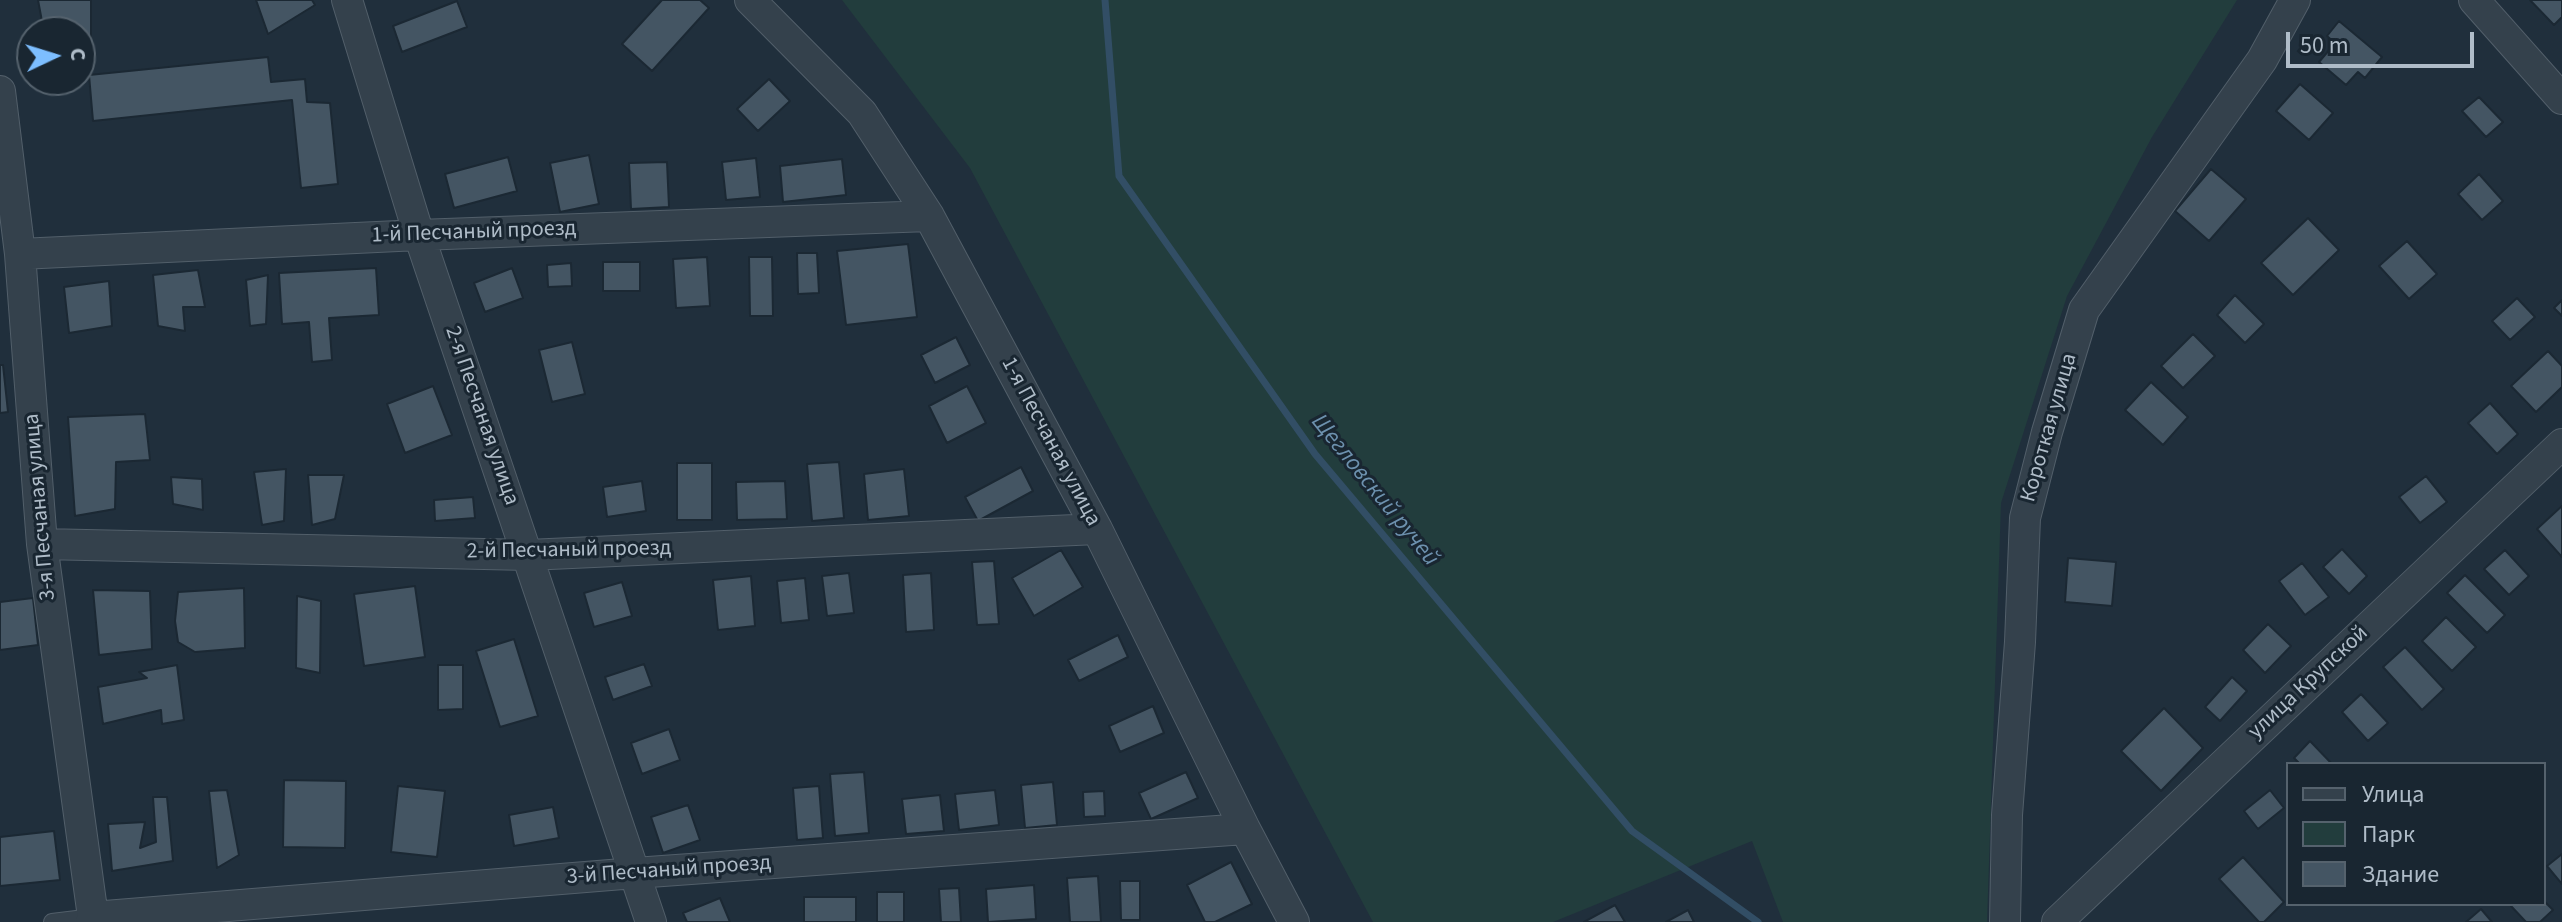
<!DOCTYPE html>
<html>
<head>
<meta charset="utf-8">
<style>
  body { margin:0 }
  #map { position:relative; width:2562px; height:922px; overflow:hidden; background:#202f3c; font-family:"Source Sans 3",sans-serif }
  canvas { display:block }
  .legend { position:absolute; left:2286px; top:762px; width:260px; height:144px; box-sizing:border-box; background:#192631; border:2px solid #55626d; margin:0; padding:10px 14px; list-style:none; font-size:24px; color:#afbcc8 }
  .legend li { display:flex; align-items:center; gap:16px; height:40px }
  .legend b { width:40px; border:2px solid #55626d }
  .north { position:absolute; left:16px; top:16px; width:80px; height:80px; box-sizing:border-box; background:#192631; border:2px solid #55626d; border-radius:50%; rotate:86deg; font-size:22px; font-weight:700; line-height:32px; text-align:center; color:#afbcc8 }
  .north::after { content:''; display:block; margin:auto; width:28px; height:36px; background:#7dbeff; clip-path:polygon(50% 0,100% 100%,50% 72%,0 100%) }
  .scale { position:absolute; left:2286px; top:32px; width:188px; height:36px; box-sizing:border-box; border:4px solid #afbcc8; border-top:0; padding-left:10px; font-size:24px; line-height:28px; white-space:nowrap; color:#afbcc8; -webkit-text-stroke:6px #192631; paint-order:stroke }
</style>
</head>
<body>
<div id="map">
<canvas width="2562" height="922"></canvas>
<ul class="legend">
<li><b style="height:10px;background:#34414c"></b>Улица</li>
<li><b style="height:22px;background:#223d3d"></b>Парк</li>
<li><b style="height:22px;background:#445563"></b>Здание</li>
</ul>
<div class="north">С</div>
<div class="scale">50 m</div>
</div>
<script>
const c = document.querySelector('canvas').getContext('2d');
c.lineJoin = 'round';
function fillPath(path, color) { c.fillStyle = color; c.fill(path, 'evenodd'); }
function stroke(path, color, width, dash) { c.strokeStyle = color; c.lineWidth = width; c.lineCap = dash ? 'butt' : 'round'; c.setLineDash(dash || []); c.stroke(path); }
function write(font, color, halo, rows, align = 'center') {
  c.font = font + ' "Source Sans 3",sans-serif'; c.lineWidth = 6; c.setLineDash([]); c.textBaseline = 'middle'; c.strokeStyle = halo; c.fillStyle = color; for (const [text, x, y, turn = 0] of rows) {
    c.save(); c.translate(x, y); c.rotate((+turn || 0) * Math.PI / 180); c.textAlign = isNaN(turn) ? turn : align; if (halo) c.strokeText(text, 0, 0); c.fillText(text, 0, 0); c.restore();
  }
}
const green = new Path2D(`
  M842 0H2237L2152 137 2067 296 2001 503 1987 922H1783L1752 841 1553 922H1373L970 168Z`);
const stream = new Path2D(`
  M1105 0 1119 176 1315 454 1632 831 1758 922`);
const building = new Path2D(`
  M38 0H91V48L80 49V32H44Z
  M256 0H312L315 5 268 34Z
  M662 0H700L709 8 652 71 622 44Z
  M2530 0H2562V17L2554 25Z
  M457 1 467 27 402 52 393 26Z
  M2339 21 2382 57 2365 78 2358 72 2346 85 2319 62 2335 43 2327 36Z
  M268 57 271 82 305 79 307 102 330 103 338 184 301 188 292 100 93 121 89 75Z
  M769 79 790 101 758 131 737 109Z
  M2300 84 2333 113 2309 140 2276 111Z
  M2479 97 2503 122 2486 137 2462 111Z
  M589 155 599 204 560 212 550 163Z
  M508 157 517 191 454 208 445 174Z
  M756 158 760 197 726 200 722 162Z
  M842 159 846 195 783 202 780 166Z
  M667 162 669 207 631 209 629 163Z
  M2211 169 2246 199 2209 241 2175 211Z
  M2479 174 2503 201 2482 220 2458 194Z
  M2308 218 2339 250 2293 295 2261 263Z
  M2407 241 2437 274 2409 299 2379 266Z
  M908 244 917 317 846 325 837 251Z
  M797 253H817L819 293 798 294Z
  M707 257 710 306 676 308 673 259Z
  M749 257H772L773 316H750Z
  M603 262H640V291H603Z
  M571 263 572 286 548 287 547 265Z
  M376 268 379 315 329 318 332 360 312 362 309 322 282 324 279 273Z
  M512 268 523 298 485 312 474 283Z
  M198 270 205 307H183L185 331 158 326 153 275Z
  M268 275 266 324 250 326 246 280Z
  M109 281 112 326 69 333 64 287Z
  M2235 295 2264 324 2245 343 2217 315Z
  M2517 298 2535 317 2510 340 2492 321Z
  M2562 300V316L2554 308Z
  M2193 334 2215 356 2183 388 2161 366Z
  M956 337 970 365 935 383 921 355Z
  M572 342 585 394 552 402 539 350Z
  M2548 351 2562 366V387L2536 412 2511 386Z
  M0 365H3L8 412 0 413Z
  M2151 382 2188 417 2163 445 2125 410Z
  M433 386 452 435 405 453 387 404Z
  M967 386 986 423 947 443 929 406Z
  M2490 403 2518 434 2497 454 2468 423Z
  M145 414 150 460 116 462 115 509 75 516 68 417Z
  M839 462 844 518 812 521 807 464Z
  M677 463H712V520H677Z
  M1021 467 1033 491 978 521 965 497Z
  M286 469 284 521 262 525 254 472Z
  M904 469 909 516 868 520 864 474Z
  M308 475H344L335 519 312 525Z
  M2426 476 2447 502 2420 523 2399 497Z
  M171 477 202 479 203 510 173 504Z
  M642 481 646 511 607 517 603 487Z
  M785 481 787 519 737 520 736 482Z
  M473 497 475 518 435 521 434 500Z
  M2562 506V557L2537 529Z
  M2342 549 2367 576 2349 594 2323 567Z
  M1061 550 1083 587 1034 616 1012 578Z
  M2505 550 2529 576 2509 595 2484 569Z
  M2068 558 2116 562 2112 606 2065 602Z
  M994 561 999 624 977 625 972 562Z
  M2302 563 2329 597 2305 615 2279 581Z
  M849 573 854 613 827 616 822 576Z
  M931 573 934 630 906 632 903 575Z
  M2465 575 2505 615 2487 633 2447 593Z
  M751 576 755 626 718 630 713 580Z
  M805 578 809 620 781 623 777 581Z
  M622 582 632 616 594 627 584 593Z
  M415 586 425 657 364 666 354 594Z
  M244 588 245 648 195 652 178 642 175 621 178 592Z
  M93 590 150 591 152 649 99 655Z
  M297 596 321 601 320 673 296 668Z
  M33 598 38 645 0 650V602Z
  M2446 617 2476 647 2452 671 2422 641Z
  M2268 624 2291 646 2265 673 2243 650Z
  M1118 635 1128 657 1079 681 1068 660Z
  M514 639 538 716 500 727 476 651Z
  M2405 647 2444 689 2422 710 2383 667Z
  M644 664 652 686 613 700 605 677Z
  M177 665 184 720 162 724 161 710 103 724 98 687 147 678 139 672Z
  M438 665H463V709L438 710Z
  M2232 677 2247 691 2220 721 2205 707Z
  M2361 694 2388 723 2368 741 2342 712Z
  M1153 706 1164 733 1120 752 1109 726Z
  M2164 708 2203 748 2161 791 2121 751Z
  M669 729 680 760 642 774 631 743Z
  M2310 741 2332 764H2300L2294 758Z
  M864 772 869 833 835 836 830 774Z
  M1186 772 1198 798 1151 819 1139 793Z
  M284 780 346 781 345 848 283 847Z
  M1053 782 1057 825 1025 828 1021 785Z
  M398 786 445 791 437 857 391 852Z
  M819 786 823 838 797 840 793 788Z
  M227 790 239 855 217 868 209 791Z
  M995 790 999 825 959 830 955 794Z
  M2270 790 2284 808 2258 829 2244 811Z
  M1104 791 1105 816 1084 817 1083 792Z
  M940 795 944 831 906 834 902 799Z
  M153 797H167L173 861 112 871 108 824 145 822 140 848 156 842Z
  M688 805 700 840 663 853 651 817Z
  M553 807 559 838 514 846 509 815Z
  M54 831 60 880 0 886V837Z
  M2562 854V884L2547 866Z
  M2243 857 2284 902 2264 922H2259L2219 879Z
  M1231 862 1252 904 1215 922H1205L1187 885Z
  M1098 876 1101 922H1070L1067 878Z
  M1120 881H1140V920H1121Z
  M1034 885 1036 919 988 922 986 889Z
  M959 888 961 922H941L939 889Z
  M877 892H904V922H877Z
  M804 897H856V922H804Z
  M720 898 730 922H687L683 913Z
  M2544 901 2553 910 2540 922H2526L2511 906 2514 904H2544Z
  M1615 905 1625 922H1584Z
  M2481 909 2492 922H2466Z
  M1688 910 1694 922H1666Z`);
const lane = new Path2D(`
  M52 922 93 917`);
const street = new Path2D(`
  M347 0 419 235 651 922
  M750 0 862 113 929 216 1097 529 1245 829 1294 922
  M2474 0 2562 99
  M0 91 20 254 42 544 93 917 91 922
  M20 254 419 235 929 216
  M42 544 528 555 1097 529
  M93 917 635 873 1245 829
  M2005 922 2007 815 2020 642 2025 518 2047 432 2084 310 2262 60 2295 0
  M2057 922 2562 444`);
const streetNames = [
  ["1-й Песчаный проезд",474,233,-2],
  ["2-я Песчаная улица",481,416,71],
  ["Короткая улица",2050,428,-74],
  ["1-я Песчаная улица",1050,442,62],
  ["3-я Песчаная улица",41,507,-95],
  ["2-й Песчаный проезд",569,551,-1],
  ["улица Крупской",2309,683,-43],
  ["3-й Песчаный проезд",669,871,-4]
];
const waterNames = [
  ["Щегловский ручей",1374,491,51]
];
fillPath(green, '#223d3d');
stroke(stream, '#324e65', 7);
fillPath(building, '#445563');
stroke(building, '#1b2833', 2);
stroke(lane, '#525f6a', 18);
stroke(street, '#525f6a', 32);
stroke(lane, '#34414c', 16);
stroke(street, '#34414c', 30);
write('22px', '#afbcc8', '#192631', streetNames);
write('italic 24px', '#6d91ae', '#192631', waterNames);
</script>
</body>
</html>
